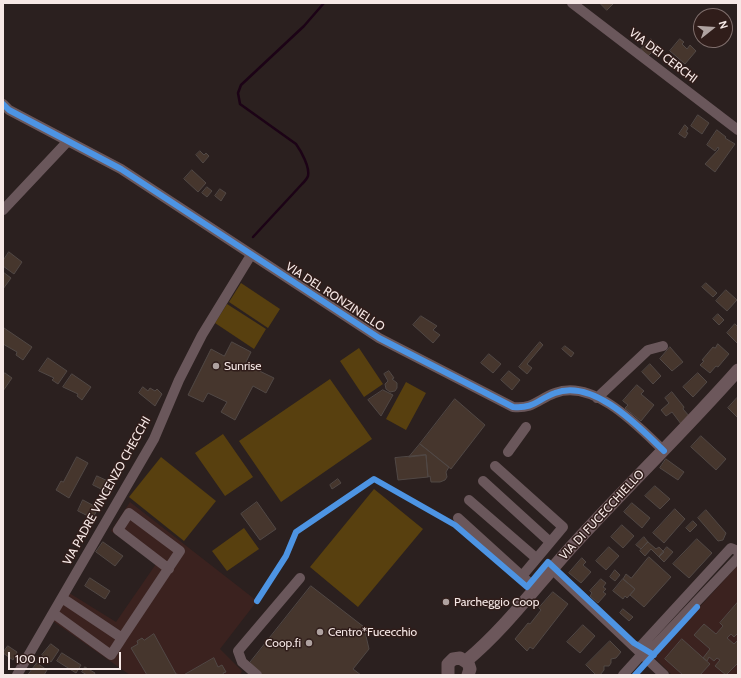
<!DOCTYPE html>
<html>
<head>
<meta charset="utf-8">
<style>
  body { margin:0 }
  #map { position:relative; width:741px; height:678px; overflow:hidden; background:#2b201f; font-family:Cabin,sans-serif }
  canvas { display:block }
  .frame { position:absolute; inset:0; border:4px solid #f6e8e6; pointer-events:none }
  .north { position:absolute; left:693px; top:8px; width:40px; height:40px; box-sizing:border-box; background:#301d1a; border:1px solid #7f6e6c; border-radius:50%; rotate:73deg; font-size:11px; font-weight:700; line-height:16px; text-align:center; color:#f6e8e6 }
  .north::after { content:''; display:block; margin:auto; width:14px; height:18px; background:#afa2a0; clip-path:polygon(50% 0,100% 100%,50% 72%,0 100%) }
  .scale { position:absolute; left:8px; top:652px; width:113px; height:18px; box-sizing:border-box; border:2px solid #f6e8e6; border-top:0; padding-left:5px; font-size:12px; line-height:14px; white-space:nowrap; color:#f6e8e6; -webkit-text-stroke:3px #301d1a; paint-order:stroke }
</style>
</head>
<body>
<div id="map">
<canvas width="741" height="678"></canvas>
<div class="frame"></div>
<div class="north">N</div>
<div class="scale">100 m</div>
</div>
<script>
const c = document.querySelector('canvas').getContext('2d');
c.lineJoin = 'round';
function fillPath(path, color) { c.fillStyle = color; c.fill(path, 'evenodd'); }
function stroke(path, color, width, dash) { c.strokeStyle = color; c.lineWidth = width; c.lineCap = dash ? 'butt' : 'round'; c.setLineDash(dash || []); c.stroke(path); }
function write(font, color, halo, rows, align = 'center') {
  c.font = font + ' Cabin,sans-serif'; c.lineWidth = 3; c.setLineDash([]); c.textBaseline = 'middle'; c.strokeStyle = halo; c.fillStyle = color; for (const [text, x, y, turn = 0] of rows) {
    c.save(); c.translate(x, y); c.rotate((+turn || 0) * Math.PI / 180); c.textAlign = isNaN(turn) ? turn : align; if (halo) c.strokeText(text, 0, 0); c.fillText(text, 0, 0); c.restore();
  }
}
const built = new Path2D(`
  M130 502 257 601 220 649 242 671 240 675H130L50 619 66 591 116 622 156 564 111 531Z
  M738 565V675H672L654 657Z`);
const green = new Path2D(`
  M241 283 280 309 268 328 229 302Z
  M227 304 266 329 254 349 215 323Z
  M359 348 383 384 364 397 340 361Z
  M330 379 372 439 281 502 239 441Z
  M406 382 426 393 406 430 386 419Z
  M223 434 253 477 225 496 195 453Z
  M161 457 216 501 184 541 129 497Z
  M374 489 423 529 358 607 310 567Z
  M244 528 259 549 227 571 212 551Z`);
const stream = new Path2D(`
  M253 237 302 184C304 182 307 179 308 176 310 167 301 151 296 144L240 104 238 93 241 85 304 26 324 3`);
const building = new Path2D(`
  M600 3H614L607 10Z
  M651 39 658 46 648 56 641 49Z
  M680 39 684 42 682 44 687 49 690 45 696 51 685 64 670 51Z
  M698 115 709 123 702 134 691 126Z
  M685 125 688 128 686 132 688 133 685 138 679 134Z
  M717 130 726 137 725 138 735 144 715 172 705 164 719 149 718 147 715 151 707 145Z
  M200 151 204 155 206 153 209 156 203 163 196 155Z
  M192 170 206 183 198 192 184 179Z
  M207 187 212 191 207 197 202 193Z
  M220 189 226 193 221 201 215 196Z
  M9 252 22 262 14 274 3 266V261Z
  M3 272 11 278 3 289Z
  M706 283 717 293 713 297 702 287Z
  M726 290 737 300 727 311 716 301Z
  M718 314 724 320 719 325 713 319Z
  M421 316 437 326 433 330 440 335 433 343 413 325Z
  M735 324 738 327V344L727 333Z
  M4 328 32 347 23 360 16 355 17 352 3 344Z
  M232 342 251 352 245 364 274 378 266 393 253 386 235 420 221 412 227 402 208 393 203 402 188 395 211 349 224 356Z
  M540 342 543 345 527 364 532 368 527 374 519 367Z
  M718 344 729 354 718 367 716 366 710 373 700 365 704 361 702 360 713 347 715 348Z
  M565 346 574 353 571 357 562 349Z
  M670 347 683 362 672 371 660 359Z
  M489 354 501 364 493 373 481 363Z
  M48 358 67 371 58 384 52 380 54 378 39 371Z
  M650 364 661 376 653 384 642 372Z
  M389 371 394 378 392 379 397 383V388L395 391 390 392 386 389 385 384 388 381 384 374Z
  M509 371 520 380 512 390 501 380Z
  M5 373 12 378 3 391V376Z
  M698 373 707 382 693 397 683 387Z
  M72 374 91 387 82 400 77 396 78 394 63 387Z
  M637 385 644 391 641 394 654 405 641 421 625 408 628 405 623 401Z
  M143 387 148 391 150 388 155 391 157 389 162 394 155 406 139 393Z
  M383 390 393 395 381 416 368 400Z
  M672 392 684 407 683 409 690 417 681 424 672 412 666 416 661 410 669 403 665 398Z
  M737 398 738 399V418L728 408Z
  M455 399 485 425 451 469 420 444Z
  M701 436 726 459 716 470 691 447Z
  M420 444 449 467 446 472 447 477 445 480 440 482H431L430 476 428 477 426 455 409 457Z
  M426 455 428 477 398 480 395 458Z
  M77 457 88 463 69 498 56 490 61 481 63 482Z
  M666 459 684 472 678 480 660 468Z
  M97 476 110 482 107 492 93 485Z
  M338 479 341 483 332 489 330 485Z
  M655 486 670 499 660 509 645 496Z
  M83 500 98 508 94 516 92 514 90 517 78 511Z
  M257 502 276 529 260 540 241 514Z
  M632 503 650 518 642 528 624 512Z
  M675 509 685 519 664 543 653 533Z
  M706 510 726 533 723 540 718 541 698 518Z
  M693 521 697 525 690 532 686 528Z
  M622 525 634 536 623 548 611 537Z
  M644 537 648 542 641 549 636 545Z
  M697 539 712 553 689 578 673 564Z
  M103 542 123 556 115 566 96 552Z
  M648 542 656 549 659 547 664 552 659 557 651 549 645 556 640 551Z
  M609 547 619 556 606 570 596 561Z
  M667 547 673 552 664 562 659 557Z
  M649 557 671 577 644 607 630 595 635 589 623 579 626 574 631 578Z
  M582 558 586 562 583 565 591 572 581 583 569 573Z
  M615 570 620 575 615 581 610 577Z
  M90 578 110 591 105 599 85 586Z
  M601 579 606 583 603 587 606 589 603 592 606 594 598 603 590 596 592 593 590 591Z
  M623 579 635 589 627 598 625 596 623 599 613 591Z
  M311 586 364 627 369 649 353 669 361 675H262L249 664Z
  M553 592 568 604 533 649 530 647 527 651 515 639 528 623 530 624 541 610 539 608Z
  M738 602V633L734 637 731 634 727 638 734 644 738 640V663L726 675 715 666 720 660 717 658 714 661 709 657 707 661 703 658 710 649 694 635 704 624 716 634 723 626 720 623Z
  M623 609 633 617 629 621 620 613Z
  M583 625 595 636 580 653 567 642Z
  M154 634 176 674 181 675H147L131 648 138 644 137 641 142 638 144 640Z
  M682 639 710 664 700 675H683L665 659Z
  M610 641 621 652 616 658 611 659V663L609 666H604V670L600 675H596L586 665Z
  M51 644 59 650 51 662 42 655Z
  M8 646 17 652 13 660 3 653Z
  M62 653 81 665 76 673 57 661Z
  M214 658 218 667 222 665 226 672 223 673 224 675H184Z
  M37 663 47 670 44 675H28Z
  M85 667 95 673 94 675H87L82 672Z`);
const minor = new Path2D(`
  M572 3 738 130
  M3 104 9 110 121 169 379 338 513 407C534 409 538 399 555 393 594 378 640 428 664 451
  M3 210 68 141
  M597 398 648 350 663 346
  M508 452 526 427
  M495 466 563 527 522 576
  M483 481 550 542
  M469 500 536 558
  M458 518 535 588
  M552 569 664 675
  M53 613 111 655 122 638 62 598
  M122 638 180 551 129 513 118 530 169 569
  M642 654 640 647 731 548 738 551
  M642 654 649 652 738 558
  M17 675 154 439 179 380 202 335 251 255
  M257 675 242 662 238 651 300 578
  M623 675 642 654`);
const major = new Path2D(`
  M466 661C507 627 539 582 575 543 629 484 686 429 738 370
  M448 675V664L453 659 460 658 468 663 470 669 468 675`);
const cycleway = new Path2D(`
  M3 104 9 110 121 169 379 338 513 407C534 409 538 399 555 393 594 378 640 428 664 451
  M257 601 286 556 296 532 374 479 455 525 527 587 548 562 634 643 654 655
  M635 675 697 607`);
const markers = [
  [216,366,4,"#afa2a0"],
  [446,602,4,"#afa2a0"],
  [320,632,4,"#afa2a0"],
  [309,643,4,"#afa2a0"]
];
const streetNames = [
  ["VIA DEI CERCHI",663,56,37],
  ["VIA DEL RONZINELLO",335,297,33],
  ["VIA PADRE VINCENZO CHECCHI",107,491,-61],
  ["VIA DI FUCECCHIELLO",602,515,-47]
];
const poiNames = [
  ["Sunrise",224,366],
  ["Parcheggio Coop",454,602],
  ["Centro*Fucecchio",328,632],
  ["Coop.fi",301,643,"right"]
];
fillPath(built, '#3b221f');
fillPath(green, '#58400f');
stroke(stream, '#1c0316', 2.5);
fillPath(building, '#46362d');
stroke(building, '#514845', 1);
stroke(minor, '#6a575b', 10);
stroke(major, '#6c575b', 13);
stroke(cycleway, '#4d94e3', 6);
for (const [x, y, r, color] of markers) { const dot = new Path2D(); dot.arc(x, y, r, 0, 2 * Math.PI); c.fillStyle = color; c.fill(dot); stroke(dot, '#301d1a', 1.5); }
write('12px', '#f6e8e6', '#301d1a', streetNames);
write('12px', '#f6e8e6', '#301d1a', poiNames, 'left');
</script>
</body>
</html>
